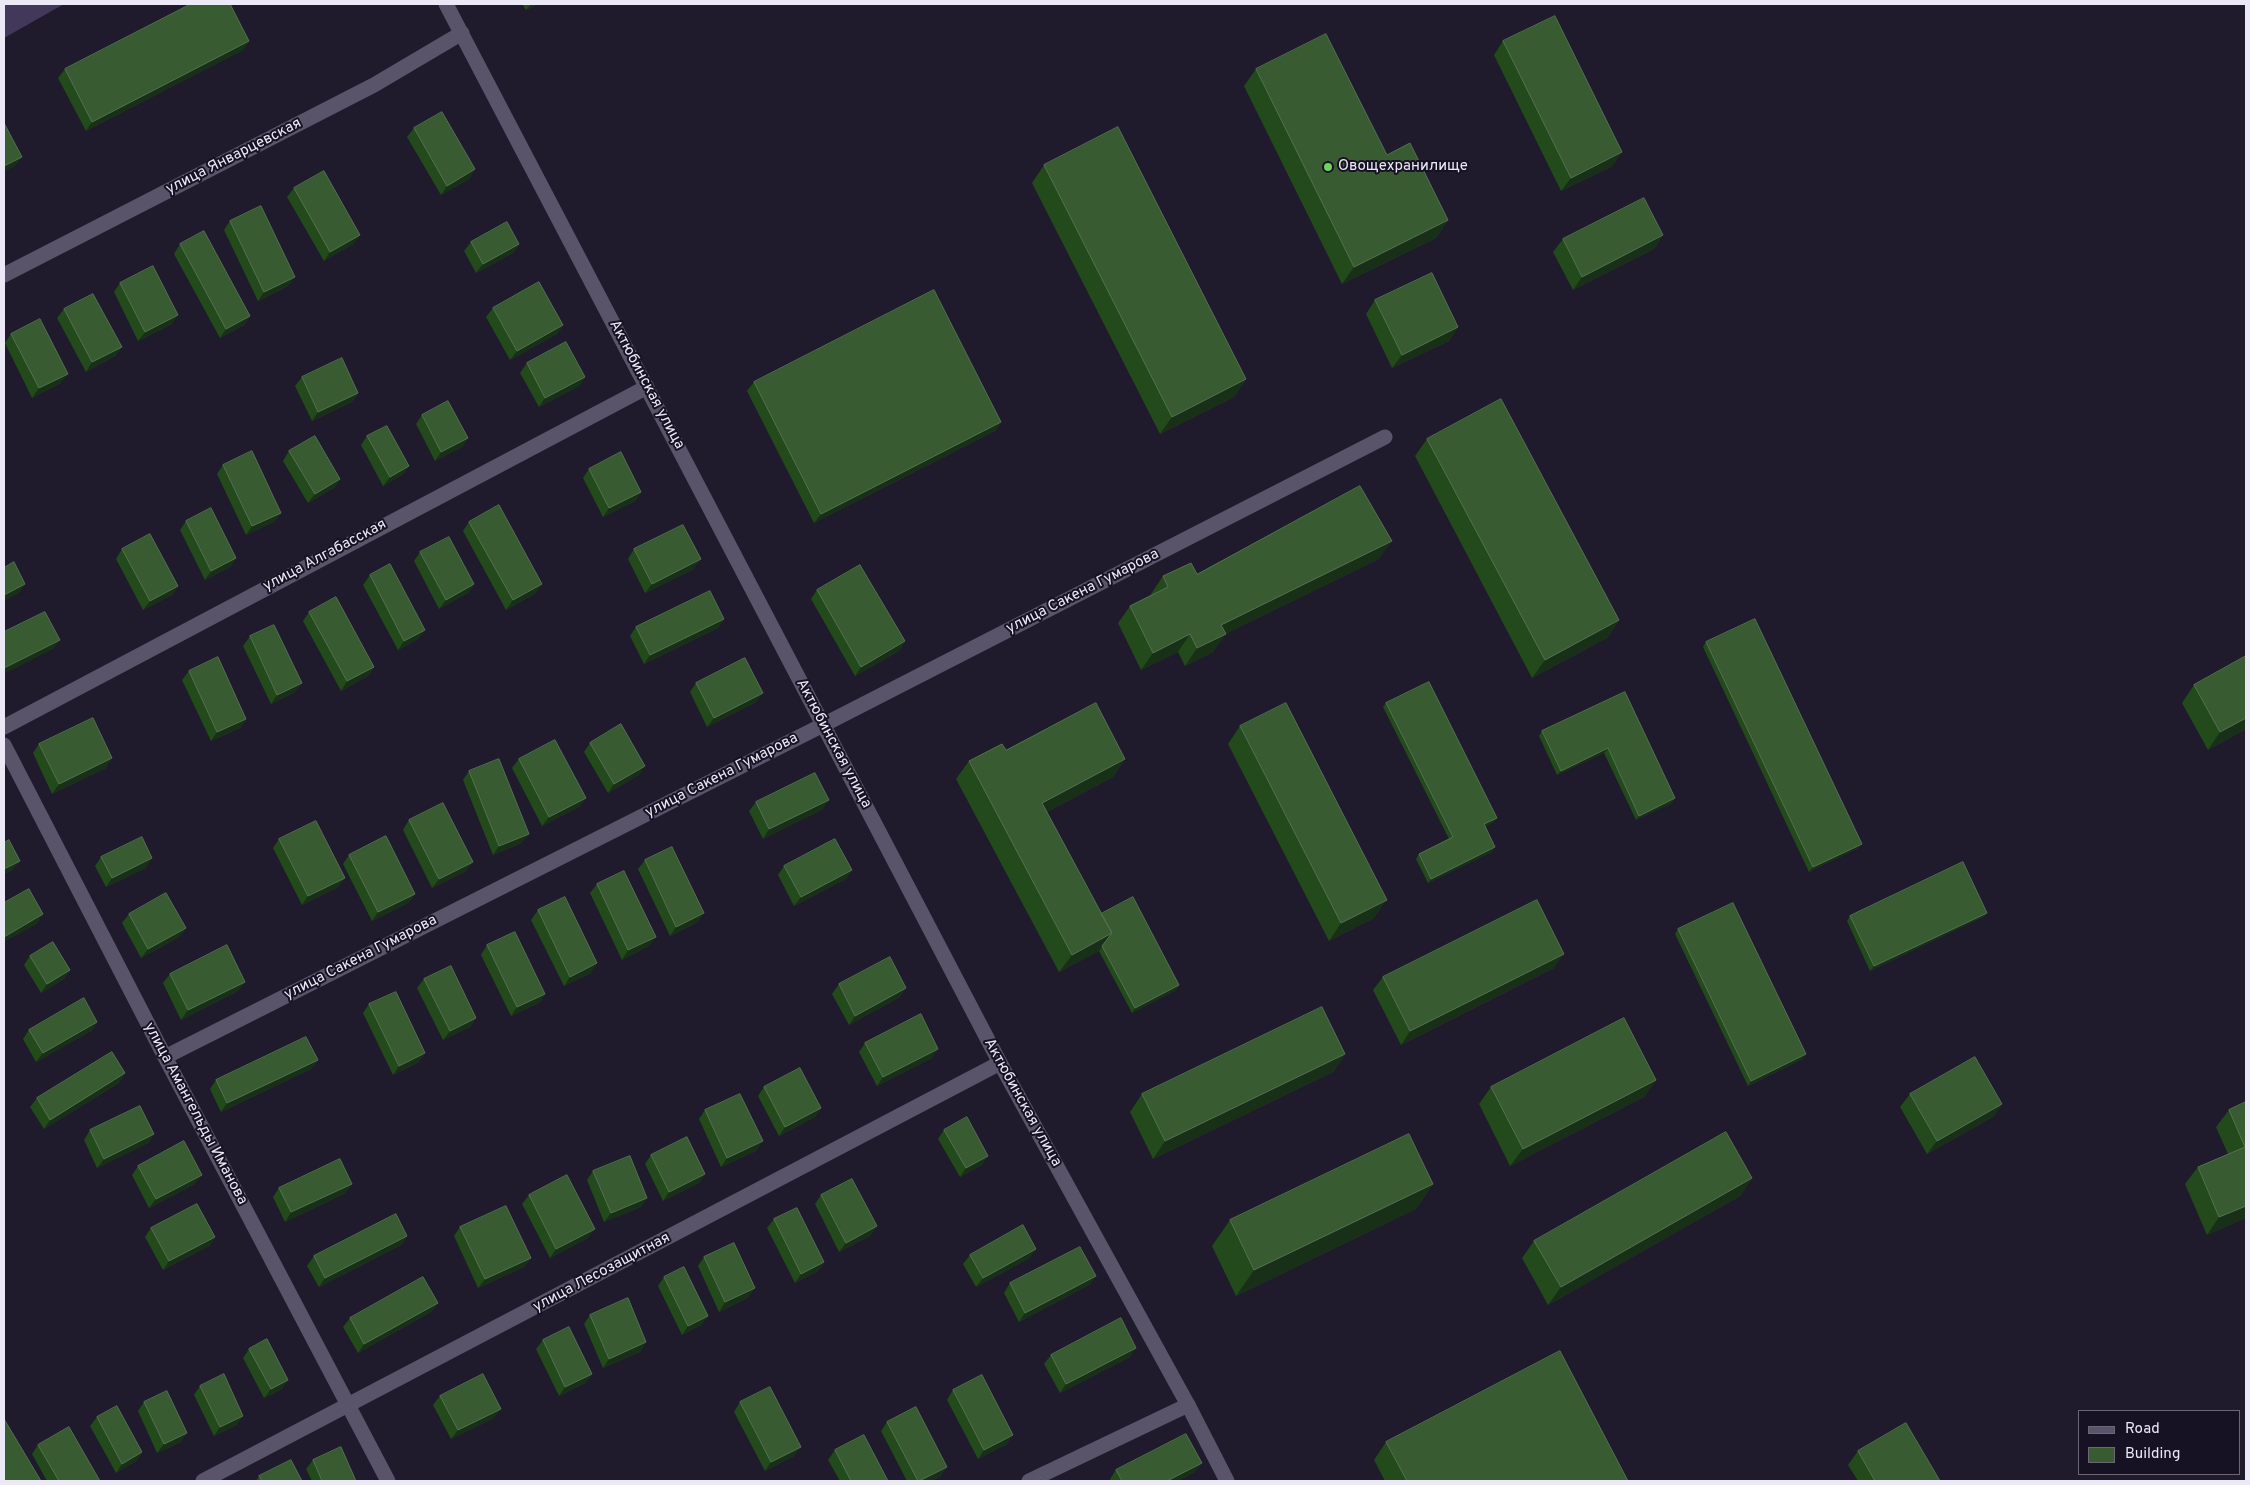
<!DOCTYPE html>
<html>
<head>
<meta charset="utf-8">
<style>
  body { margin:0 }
  #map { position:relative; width:2250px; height:1485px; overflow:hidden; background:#1f1b2d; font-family:Overpass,sans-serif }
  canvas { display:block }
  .frame { position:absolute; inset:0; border:5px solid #ebe9f6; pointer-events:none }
  .legend { position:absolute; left:2078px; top:1410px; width:162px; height:65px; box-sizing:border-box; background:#161123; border:1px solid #6b6777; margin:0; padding:6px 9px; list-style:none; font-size:15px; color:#ebe9f6 }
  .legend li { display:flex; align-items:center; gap:10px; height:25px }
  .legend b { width:25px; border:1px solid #6b6777 }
</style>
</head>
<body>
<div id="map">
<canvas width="2250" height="1485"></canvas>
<div class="frame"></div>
<ul class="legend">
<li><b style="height:6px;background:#5a546a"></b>Road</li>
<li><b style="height:14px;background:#385b32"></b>Building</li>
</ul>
</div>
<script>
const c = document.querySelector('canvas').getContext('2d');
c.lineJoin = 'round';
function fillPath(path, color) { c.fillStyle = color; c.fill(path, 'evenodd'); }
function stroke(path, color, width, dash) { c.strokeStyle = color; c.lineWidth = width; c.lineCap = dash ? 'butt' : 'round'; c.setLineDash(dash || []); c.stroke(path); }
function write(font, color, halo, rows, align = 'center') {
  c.font = font + ' Overpass,sans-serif'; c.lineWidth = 4; c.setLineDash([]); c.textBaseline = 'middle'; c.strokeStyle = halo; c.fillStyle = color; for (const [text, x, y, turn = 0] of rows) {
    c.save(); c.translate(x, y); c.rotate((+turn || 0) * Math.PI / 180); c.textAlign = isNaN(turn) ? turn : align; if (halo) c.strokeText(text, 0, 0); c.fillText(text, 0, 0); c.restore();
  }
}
const green = new Path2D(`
  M4 4H64L4 38Z`);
const minor = new Path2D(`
  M4 275 374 85 462 33
  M4 727 647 387
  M4 745 165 1057 388 1481
  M165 1057 823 725 1385 437
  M203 1481 1000 1063
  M1029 1481 1188 1405`);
const tertiary = new Path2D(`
  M446 4 1000 1063 1188 1405 1227 1481`);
const wall = new Path2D(`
  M522 4H538L526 10Z
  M249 41 243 50 86 131 58 78 65 69Z
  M1503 41 1613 166 1561 191 1494 55Z
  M1256 69 1387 155 1448 220 1436 238 1342 284 1244 86Z
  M414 128 475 169 469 179 441 195 407 137Z
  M1044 165 1246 379 1234 397 1160 434 1032 183Z
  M294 188 360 235 353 244 324 261 287 197Z
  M230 221 288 286 258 301 224 230Z
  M1663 235 1654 249 1573 290 1553 252 1563 239Z
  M471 242 519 244 513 253 476 273 464 251Z
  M180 244 250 316 244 325 220 338 174 254Z
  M120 283 172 324 138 341 114 292Z
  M1375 300 1458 327 1449 341 1392 368 1366 314Z
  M493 308 563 325 557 334 510 360 486 317Z
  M64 309 122 347 115 356 86 372 57 318Z
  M11 334 61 383 32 398 5 343Z
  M527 363 585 377 579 386 539 407 520 373Z
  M302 377 358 393 352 402 312 421 295 386Z
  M754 382 1001 422 995 431 814 523 747 391Z
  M422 415 468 438 462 447 435 461 416 424Z
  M367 436 409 466 402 475 383 486 361 445Z
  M1427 439 1619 620 1607 638 1532 678 1415 456Z
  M289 451 340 479 334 488 308 503 283 461Z
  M223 465 281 513 274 522 246 535 217 474Z
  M589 469 641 492 635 501 603 517 583 478Z
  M186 521 236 558 230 567 205 580 180 530Z
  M469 522 536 593 506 610 463 531Z
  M122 549 178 586 172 595 143 610 116 559Z
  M634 549 694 569 645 593 628 559Z
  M420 552 474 584 468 593 439 609 414 561Z
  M1379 559 1225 634 1213 652 1185 666 1178 652 1141 670 1118 623 1130 606 1151 595V594L1163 576 1197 574Z
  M370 575 425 630 418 639 398 650 363 585Z
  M817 590 905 641 899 651 855 676 811 599Z
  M309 612 374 667 368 676 341 691 303 621Z
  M724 619 718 628 644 664 630 636 636 627Z
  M250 636 295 692 271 704 243 646Z
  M1706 642 1858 848 1809 872 1703 647Z
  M2246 656V729L2208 750 2182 703 2194 685Z
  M189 671 246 719 240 728 211 741 182 680Z
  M696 683 756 702 707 727 690 692Z
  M1625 692 1675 798 1672 803 1636 820 1604 753 1557 775 1539 736 1542 731Z
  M1386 703 1497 818 1493 822 1485 827 1492 852 1428 883 1416 859 1419 854 1449 839 1383 707Z
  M1240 726 1374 918 1329 941 1228 744Z
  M590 743 639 775 608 793 584 752Z
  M39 744 106 768 52 794 33 753Z
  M1006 750 1125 759 1113 777 1047 812 1101 914 1179 985 1176 990 1132 1013 1099 951 1059 972 956 779 969 761Z
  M519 759 586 798 579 807 542 826 512 768Z
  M469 771 522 843 493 855 463 780Z
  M756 802 823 809 763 839 749 811Z
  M409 820 466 871 432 888 403 830Z
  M279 839 345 878 338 887 302 905 273 848Z
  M349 855 415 894 408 903 372 921 343 864Z
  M101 857 146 868 106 887 95 866Z
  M645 860 698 922 670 936 638 869Z
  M784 866 852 870 846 879 794 906 778 875Z
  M597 884 649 946 622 960 590 893Z
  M538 910 591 973 564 986 531 920Z
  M1987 913 1983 917 1870 971 1847 921 1850 916Z
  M129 914 186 928 179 937 141 958 122 923Z
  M1678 929 1803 1059 1748 1086 1675 934Z
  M487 945 545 994 539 1003 511 1016 481 955Z
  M30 956 70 970 64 979 41 993 24 965Z
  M1554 968 1401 1045 1373 990 1383 977Z
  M170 974 245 982 238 991 181 1020 163 983Z
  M424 979 476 1018 470 1027 443 1040 417 988Z
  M839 984 900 997 849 1025 832 994Z
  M369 1004 419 1062 393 1075 363 1013Z
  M97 1022 91 1031 36 1062 23 1039 29 1030Z
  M865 1043 932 1058 877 1086 859 1052Z
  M1345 1054 1333 1072 1153 1159 1130 1112 1142 1094Z
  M318 1060 311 1069 221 1112 210 1089 216 1080Z
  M125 1073 119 1083 44 1129 30 1107 37 1098Z
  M1656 1080 1644 1097 1510 1166 1479 1104 1491 1087Z
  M764 1087 821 1108 815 1117 779 1136 758 1096Z
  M1910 1094 2002 1104 1993 1117 1927 1154 1900 1107Z
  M2246 1102V1218L2207 1235 2185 1184 2198 1167 2228 1154 2216 1127 2229 1110Z
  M705 1110 756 1151 721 1167 699 1119Z
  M90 1130 154 1134 148 1143 97 1168 84 1140Z
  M944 1130 982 1165 960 1177 938 1139Z
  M651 1155 705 1174 699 1183 663 1201 645 1164Z
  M138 1166 195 1184 149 1208 132 1175Z
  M593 1171 641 1207 604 1222 587 1180Z
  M1752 1178 1740 1196 1548 1305 1522 1258 1534 1241Z
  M1433 1184 1416 1209 1236 1296 1212 1246 1230 1220Z
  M279 1188 346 1193 285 1222 273 1197Z
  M529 1195 588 1238 550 1258 522 1204Z
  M821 1195 877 1226 870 1236 839 1252 815 1204Z
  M774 1219 824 1262 818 1271 795 1283 767 1228Z
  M460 1227 531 1258 524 1267 478 1288 454 1236Z
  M151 1228 215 1237 209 1246 163 1270 145 1237Z
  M407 1236 401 1245 319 1287 307 1266 314 1256Z
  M970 1255 1030 1258 976 1287 963 1264Z
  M704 1257 749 1297 719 1312 698 1266Z
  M1096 1276 1089 1285 1019 1322 1004 1293 1010 1283Z
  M664 1277 708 1316 701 1325 682 1335 658 1286Z
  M438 1303 431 1312 358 1353 343 1327 350 1318Z
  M590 1315 646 1342 640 1352 603 1368 584 1324Z
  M543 1340 592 1374 585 1383 559 1396 536 1349Z
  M249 1349 282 1389 264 1398 243 1358Z
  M1051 1355 1130 1357 1060 1393 1044 1364Z
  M200 1386 237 1425 214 1436 194 1395Z
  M953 1390 1007 1444 978 1459 947 1400Z
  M440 1396 494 1418 451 1439 433 1405Z
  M144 1402 181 1442 157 1453 138 1411Z
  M740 1402 794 1456 765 1471 734 1412Z
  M97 1417 142 1452 136 1461 116 1473 90 1426Z
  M887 1422 941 1476 931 1481H907L881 1431Z
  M1386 1442 1628 1481H1385L1374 1460Z
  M38 1445 100 1481H47L32 1454Z
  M835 1450 888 1481H840L828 1460Z
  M1858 1451 1940 1481H1858L1848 1465Z
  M313 1460 356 1481H312L306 1469Z
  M1116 1470 1195 1472 1178 1481H1111L1110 1479Z
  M259 1476 302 1481H256Z`);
const shadedWall = new Path2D(`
  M531 4H538L526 10Z
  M249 41 243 50 86 131 92 122Z
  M1622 152 1613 166 1561 191 1571 178Z
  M22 157 15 166 4 172V166Z
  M475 169 469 179 441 195 447 186Z
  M1448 220 1436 238 1342 284 1354 267Z
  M360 235 353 244 324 261 330 252Z
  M1663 235 1654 249 1573 290 1582 277Z
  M519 244 513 253 476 273 483 264Z
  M295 277 288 286 258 301 264 292Z
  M178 315 172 324 138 341 145 332Z
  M250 316 244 325 220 338 226 329Z
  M563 325 557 334 510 360 517 351Z
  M1458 327 1449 341 1392 368 1402 355Z
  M122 347 115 356 86 372 92 362Z
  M68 374 61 383 32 398 39 388Z
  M585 377 579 386 539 407 545 398Z
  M1246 379 1234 397 1160 434 1172 417Z
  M358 393 352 402 312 421 318 412Z
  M1001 422 995 431 814 523 821 514Z
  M468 438 462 447 435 461 441 452Z
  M409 466 402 475 383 486 390 477Z
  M340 479 334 488 308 503 315 494Z
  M641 492 635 501 603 517 609 508Z
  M281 513 274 522 246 535 252 526Z
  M1392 541 1379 559 1208 643 1221 625Z
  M236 558 230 567 205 580 211 571Z
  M701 559 694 569 645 593 652 584Z
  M25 584 19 593 4 601V595Z
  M474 584 468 593 439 609 446 600Z
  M542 584 536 593 506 610 513 600Z
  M178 586 172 595 143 610 150 601Z
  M724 619 718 628 644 664 650 655Z
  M1619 620 1607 638 1532 678 1545 660Z
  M425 630 418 639 398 650 404 641Z
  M1190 634 1178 652 1141 670 1153 653Z
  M1226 634 1213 652 1185 666 1197 648Z
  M60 640 53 649 4 674V668Z
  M905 641 899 651 855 676 861 667Z
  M374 667 368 676 341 691 347 681Z
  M302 683 295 692 271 704 277 695Z
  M763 693 756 702 707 727 714 718Z
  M2246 718V729L2208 750 2220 732Z
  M246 719 240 728 211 741 217 732Z
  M1608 748 1604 753 1557 775 1561 771Z
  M112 758 106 768 52 794 59 784Z
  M1125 759 1113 777 1030 821 1042 803Z
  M645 766 639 775 608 793 614 784Z
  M586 798 579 807 542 826 549 817Z
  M1675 798 1672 803 1636 820 1639 816Z
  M829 800 823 809 763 839 769 829Z
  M1497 818 1493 822 1480 829 1484 824Z
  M529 834 522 843 493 855 499 846Z
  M1862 844 1858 848 1809 872 1813 867Z
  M1495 847 1492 852 1428 883 1431 879Z
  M152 858 146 868 106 887 112 878Z
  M20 861 13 870 4 875V869Z
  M473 862 466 871 432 888 439 879Z
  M852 870 846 879 794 906 801 897Z
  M345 878 338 887 302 905 308 896Z
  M415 894 408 903 372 921 378 912Z
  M1387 900 1374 918 1329 941 1341 923Z
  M704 913 698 922 670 936 676 927Z
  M1987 913 1983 917 1870 971 1874 966Z
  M43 914 37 924 4 942V937Z
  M186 928 179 937 141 958 148 949Z
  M1112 933 1099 951 1059 972 1072 955Z
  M656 937 649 946 622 960 628 950Z
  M1564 954 1554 968 1401 1045 1410 1031Z
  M597 963 591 973 564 986 570 977Z
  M70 970 64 979 41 993 47 984Z
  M245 982 238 991 181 1020 188 1010Z
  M1179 985 1176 990 1132 1013 1135 1008Z
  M906 988 900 997 849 1025 855 1016Z
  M545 994 539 1003 511 1016 517 1007Z
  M476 1018 470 1027 443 1040 450 1031Z
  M97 1022 91 1031 36 1062 43 1053Z
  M938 1049 932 1058 877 1086 883 1077Z
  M425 1053 419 1062 393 1075 399 1066Z
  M1345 1054 1333 1072 1153 1159 1165 1141Z
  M1806 1054 1803 1059 1748 1086 1751 1081Z
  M318 1060 311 1069 221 1112 227 1103Z
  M125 1073 119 1083 44 1129 50 1120Z
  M1656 1080 1644 1097 1510 1166 1523 1149Z
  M2002 1104 1993 1117 1927 1154 1937 1141Z
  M821 1108 815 1117 779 1136 785 1127Z
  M154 1134 148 1143 97 1168 104 1159Z
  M763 1141 756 1151 721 1167 727 1158Z
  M988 1156 982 1165 960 1177 966 1168Z
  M705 1174 699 1183 663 1201 669 1192Z
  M202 1175 195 1184 149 1208 156 1199Z
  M1752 1178 1740 1196 1548 1305 1561 1287Z
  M352 1184 346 1193 285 1222 291 1212Z
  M1433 1184 1416 1209 1236 1296 1254 1270Z
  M647 1198 641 1207 604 1222 611 1213Z
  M2246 1206V1218L2207 1235 2219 1217Z
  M877 1226 870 1236 839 1252 846 1243Z
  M595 1229 588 1238 550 1258 556 1249Z
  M407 1236 401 1245 319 1287 325 1278Z
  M215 1237 209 1246 163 1270 169 1261Z
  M1036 1249 1030 1258 976 1287 983 1278Z
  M531 1258 524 1267 478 1288 485 1279Z
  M824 1262 818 1271 795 1283 801 1274Z
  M1096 1276 1089 1285 1019 1322 1025 1313Z
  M755 1288 749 1297 719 1312 725 1302Z
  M438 1303 431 1312 358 1353 364 1344Z
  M708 1316 701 1325 682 1335 688 1326Z
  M646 1342 640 1352 603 1368 609 1359Z
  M1136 1348 1130 1357 1060 1393 1066 1384Z
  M592 1374 585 1383 559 1396 565 1387Z
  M288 1380 282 1389 264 1398 271 1389Z
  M501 1409 494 1418 451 1439 458 1430Z
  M243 1416 237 1425 214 1436 220 1427Z
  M187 1433 181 1442 157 1453 164 1444Z
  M1013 1435 1007 1444 978 1459 984 1450Z
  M801 1447 794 1456 765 1471 771 1462Z
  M142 1452 136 1461 116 1473 122 1464Z
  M1202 1463 1195 1472 1178 1481H1167Z
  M947 1467 941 1476 931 1481H919Z`);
const building = new Path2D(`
  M191 4H230L249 41 92 122 65 69Z
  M1555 16 1622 152 1571 178 1503 41Z
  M1326 34 1387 155 1410 143 1448 220 1354 267 1256 69Z
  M442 112 475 169 447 186 414 128Z
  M4 123 22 157 4 166Z
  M1118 127 1246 379 1172 417 1044 165Z
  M324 171 360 235 330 252 294 188Z
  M1644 198 1663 235 1582 277 1563 239Z
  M261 206 295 277 264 292 230 221Z
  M507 222 519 244 483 264 471 242Z
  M204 231 250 316 226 329 180 244Z
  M153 266 178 315 145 332 120 283Z
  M1432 273 1458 327 1402 355 1375 300Z
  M539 282 563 325 517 351 493 308Z
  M934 290 1001 422 821 514 754 382Z
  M93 294 122 347 92 362 64 309Z
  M40 319 68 374 39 388 11 334Z
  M566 342 585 377 545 398 527 363Z
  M342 358 358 393 318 412 302 377Z
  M1501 399 1619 620 1545 660 1427 439Z
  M448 401 468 438 441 452 422 415Z
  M387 426 409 466 390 477 367 436Z
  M315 436 340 479 315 494 289 451Z
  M252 451 281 513 252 526 223 465Z
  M621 452 641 492 609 508 589 469Z
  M1360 486 1392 541 1221 625 1226 634 1197 648 1190 634 1153 653 1130 606 1168 587 1163 576 1191 563 1197 574Z
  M499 505 542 584 513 600 469 522Z
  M211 508 236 558 211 571 186 521Z
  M683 525 701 559 652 584 634 549Z
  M150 534 178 586 150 601 122 549Z
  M449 537 474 584 446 600 420 552Z
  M14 562 25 584 4 595V568Z
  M390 564 425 630 404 641 370 575Z
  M860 565 905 641 861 667 817 590Z
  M710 591 724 619 650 655 636 627Z
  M336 597 374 667 347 681 309 612Z
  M45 612 60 640 4 668V632Z
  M1755 619 1862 844 1813 867 1706 642Z
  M274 625 302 683 277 695 250 636Z
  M2246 656V718L2220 732 2194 685Z
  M218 657 246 719 217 732 189 671Z
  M745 658 763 693 714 718 696 683Z
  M1429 682 1497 818 1484 824 1495 847 1431 879 1419 854 1453 837 1386 703Z
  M1625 692 1675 798 1639 816 1608 748 1561 771 1542 731Z
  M1096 703 1125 759 1042 803 1112 933 1072 955 969 761 1002 744 1006 750Z
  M1286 703 1387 900 1341 923 1240 726Z
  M93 718 112 758 59 784 39 744Z
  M621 724 645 766 614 784 590 743Z
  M555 740 586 798 549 817 519 759Z
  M499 759 529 834 499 846 469 771Z
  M815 773 829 800 769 829 756 802Z
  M443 803 473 862 439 879 409 820Z
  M316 821 345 878 308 896 279 839Z
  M386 836 415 894 378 912 349 855Z
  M142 837 152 858 112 878 101 857Z
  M835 839 852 870 801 897 784 866Z
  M9 840 20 861 4 869V843Z
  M672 847 704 913 676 927 645 860Z
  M1963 862 1987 913 1874 966 1850 916Z
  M624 871 656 937 628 950 597 884Z
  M29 889 43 914 4 937V903Z
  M166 893 186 928 148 949 129 914Z
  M565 897 597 963 570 977 538 910Z
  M1133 897 1179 985 1135 1008 1102 946 1112 933 1101 914Z
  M1537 900 1564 954 1410 1031 1383 977Z
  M1733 903 1806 1054 1751 1081 1678 929Z
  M515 932 545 994 517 1007 487 945Z
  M53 942 70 970 47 984 30 956Z
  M227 945 245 982 188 1010 170 974Z
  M890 957 906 988 855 1016 839 984Z
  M451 966 476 1018 450 1031 424 979Z
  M396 992 425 1053 399 1066 369 1004Z
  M84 998 97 1022 43 1053 29 1030Z
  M1322 1007 1345 1054 1165 1141 1142 1094Z
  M921 1014 938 1049 883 1077 865 1043Z
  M1624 1018 1656 1080 1523 1149 1491 1087Z
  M306 1037 318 1060 227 1103 216 1080Z
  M112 1052 125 1073 50 1120 37 1098Z
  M1975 1057 2002 1104 1937 1141 1910 1094Z
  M800 1068 821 1108 785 1127 764 1087Z
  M740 1094 763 1141 727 1158 705 1110Z
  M2246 1102V1206L2219 1217 2198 1167 2245 1147 2229 1110Z
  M140 1106 154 1134 104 1159 90 1130Z
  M967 1117 988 1156 966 1168 944 1130Z
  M1726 1132 1752 1178 1561 1287 1534 1241Z
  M1409 1134 1433 1184 1254 1270 1230 1220Z
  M687 1137 705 1174 669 1192 651 1155Z
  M184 1141 202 1175 156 1199 138 1166Z
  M630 1156 647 1198 611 1213 593 1171Z
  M340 1159 352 1184 291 1212 279 1188Z
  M567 1175 595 1229 556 1249 529 1195Z
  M852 1179 877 1226 846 1243 821 1195Z
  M197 1204 215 1237 169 1261 151 1228Z
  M506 1206 531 1258 485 1279 460 1227Z
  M797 1208 824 1262 801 1274 774 1219Z
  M396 1214 407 1236 325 1278 314 1256Z
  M1023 1225 1036 1249 983 1278 970 1255Z
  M734 1243 755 1288 725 1302 704 1257Z
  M1080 1247 1096 1276 1025 1313 1010 1283Z
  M684 1267 708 1316 688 1326 664 1277Z
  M423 1277 438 1303 364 1344 350 1318Z
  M628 1298 646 1342 609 1359 590 1315Z
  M1121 1318 1136 1348 1066 1384 1051 1355Z
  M569 1327 592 1374 565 1387 543 1340Z
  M267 1339 288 1380 271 1389 249 1349Z
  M1560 1351 1628 1481H1407L1386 1442Z
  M224 1374 243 1416 220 1427 200 1386Z
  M483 1374 501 1409 458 1430 440 1396Z
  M982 1375 1013 1435 984 1450 953 1390Z
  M770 1387 801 1447 771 1462 740 1402Z
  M167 1391 187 1433 164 1444 144 1402Z
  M117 1406 142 1452 122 1464 97 1417Z
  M916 1407 947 1467 919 1481H918L887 1422Z
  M4 1419 41 1481H4Z
  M1906 1423 1940 1481H1875L1858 1451Z
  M69 1427 100 1481H59L38 1445Z
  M1186 1434 1202 1463 1167 1481H1122L1116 1470Z
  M864 1435 888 1481H851L835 1450Z
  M341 1447 356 1481H322L313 1460Z
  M291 1460 302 1481H262L259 1476Z
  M1041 1478 1043 1481H1036Z`);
const markers = [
  [1328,167,5,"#71d25e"]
];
const streetNames = [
  ["улица Январцевская",234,157,-27],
  ["Актюбинская улица",646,385,62],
  ["улица Алгабасская",325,556,-28],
  ["улица Сакена Гумарова",1083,592,-27],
  ["Актюбинская улица",833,744,62],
  ["улица Сакена Гумарова",722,776,-27],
  ["улица Сакена Гумарова",361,958,-27],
  ["Актюбинская улица",1022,1103,61],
  ["улица Амангельды Иманова",195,1114,62],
  ["улица Лесозащитная",602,1273,-28]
];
const poiNames = [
  ["Овощехранилище",1338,167]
];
fillPath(green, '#42385a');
stroke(minor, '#5a546a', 15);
stroke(tertiary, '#5a546a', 15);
fillPath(wall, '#224a1b');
fillPath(shadedWall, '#183018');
fillPath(building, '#385b32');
stroke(building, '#547151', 1);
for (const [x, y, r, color] of markers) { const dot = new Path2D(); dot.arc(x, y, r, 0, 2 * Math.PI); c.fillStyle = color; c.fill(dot); stroke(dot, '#161123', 2); }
write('15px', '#ebe9f6', '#161123', streetNames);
write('15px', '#ebe9f6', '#161123', poiNames, 'left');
</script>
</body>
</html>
